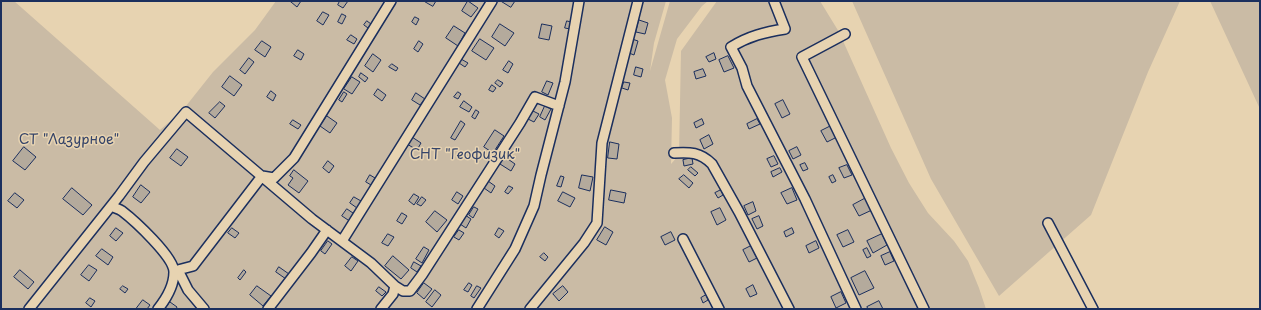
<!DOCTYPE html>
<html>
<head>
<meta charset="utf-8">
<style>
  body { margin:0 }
  #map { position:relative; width:1261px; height:310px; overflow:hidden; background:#e7d3b1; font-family:"Playpen Sans",sans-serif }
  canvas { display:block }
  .frame { position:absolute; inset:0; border:2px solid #1b2f5e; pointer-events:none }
</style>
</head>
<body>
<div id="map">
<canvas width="1261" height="310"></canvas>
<div class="frame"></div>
</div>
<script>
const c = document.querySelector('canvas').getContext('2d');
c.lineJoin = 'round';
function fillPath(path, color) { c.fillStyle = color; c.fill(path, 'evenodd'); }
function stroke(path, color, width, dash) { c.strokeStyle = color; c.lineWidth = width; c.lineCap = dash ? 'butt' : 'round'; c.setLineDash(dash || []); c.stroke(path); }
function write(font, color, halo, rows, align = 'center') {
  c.font = font + ' "Playpen Sans",sans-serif'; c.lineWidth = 3; c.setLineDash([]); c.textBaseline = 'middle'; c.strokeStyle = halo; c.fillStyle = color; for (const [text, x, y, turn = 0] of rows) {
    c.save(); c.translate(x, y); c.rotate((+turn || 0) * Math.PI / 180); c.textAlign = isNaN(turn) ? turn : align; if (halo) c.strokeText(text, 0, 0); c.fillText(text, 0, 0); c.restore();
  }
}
const green = new Path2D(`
  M1 1H14L160 130 182 111 213 72 255 30 276 1H666L654 43 650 71 670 1H708L702 6 677 39 665 80 672 118 671 164 679 155 681 51 717 1H820L839 32 891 148 909 183 928 213 954 241 968 261 979 288 986 309H1Z
  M852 1H1180L1148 72 1091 215 999 296 931 179Z
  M1210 1H1260V109Z`);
const building = new Path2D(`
  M292 1H301L297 7 291 2Z
  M340 1H348L343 8 338 5Z
  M424 1H436L433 6Z
  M468 1 478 8 471 17 462 11Z
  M501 1H515L511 7Z
  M323 12 329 15 323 25 317 21Z
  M342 14 346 16 342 24 338 22Z
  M415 17 419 19 416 25 412 22Z
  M639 20 648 23 645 34 636 32Z
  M367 21 371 24 368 28 364 25Z
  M567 21 571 22 570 29 565 28Z
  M500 24 514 33 505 46 492 37Z
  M542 24 552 26 549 40 539 38Z
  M454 26 465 33 458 46 446 38Z
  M351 35 357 39 354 44 347 40Z
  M480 39 494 48 486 60 472 51Z
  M632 39 638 41 634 55 629 53Z
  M262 41 271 47 265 57 255 50Z
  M419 41 423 44 418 52 414 49Z
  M298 50 304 54 301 60 294 56Z
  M714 53 716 59 709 62 706 57Z
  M373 54 381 60 373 72 365 66Z
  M728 56 734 68 724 72 719 60Z
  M249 58 254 62 245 74 240 70Z
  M461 59 468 63 465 67 459 63Z
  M509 61 513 64 508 73 503 70Z
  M392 64 398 68 396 71 389 67Z
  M636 67 643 69 641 77 634 75Z
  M703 69 706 76 696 79 694 72Z
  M361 73 368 78 365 82 359 77Z
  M230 76 242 85 234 96 222 87Z
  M352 77 360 82 352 94 344 89Z
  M498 80 503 83 500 87 495 83Z
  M547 81 553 83 548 95 542 92Z
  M624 82 630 83 628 90 622 88Z
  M492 85 496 88 493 92 489 90Z
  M378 89 386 95 382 101 374 95Z
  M271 91 276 95 273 101 267 97Z
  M344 92 347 94 342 102 339 100Z
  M458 92 461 94 458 99 454 97Z
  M416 93 425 99 420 105 412 100Z
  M783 100 790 114 782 118 775 104Z
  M464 101 472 107 469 112 460 107Z
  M220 102 225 106 215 118 209 113Z
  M545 106 551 109 545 120 540 117Z
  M476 110 479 112 475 119 472 117Z
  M533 111 539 114 534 122 528 119Z
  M327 116 337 123 330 133 320 126Z
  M702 119 704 124 696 128 694 123Z
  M757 119 760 124 749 129 747 124Z
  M293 120 301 125 298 129 290 124Z
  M461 121 465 124 455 140 451 138Z
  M831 126 837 137 827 142 821 131Z
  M495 130 504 136 493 153 484 147Z
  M709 135 713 144 704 149 700 140Z
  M412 137 421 143 417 150 407 144Z
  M610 142 619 144 617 159 608 158Z
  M24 147 36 157 25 170 13 161Z
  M797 147 801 155 793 159 789 151Z
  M177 149 188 157 181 166 170 158Z
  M774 156 778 164 771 167 767 159Z
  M505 157 515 164 511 171 500 164Z
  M692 158 693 164 684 166 683 160Z
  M328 161 334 166 329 173 323 168Z
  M805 163 808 169 803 171 800 165Z
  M847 165 852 175 844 178 839 168Z
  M691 167 698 173 695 176 688 170Z
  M780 168 782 172 773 177 771 172Z
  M294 170 308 181 299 193 288 185 293 178 290 176Z
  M370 175 375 178 371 185 366 182Z
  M582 175 593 177 590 191 579 188Z
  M684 175 693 183 689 188 679 179Z
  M833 175 836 181 832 183 829 177Z
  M561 176 564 177 561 187 557 186Z
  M488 181 495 186 491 193 484 188Z
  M141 185 150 192 141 203 133 197Z
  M509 186 513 188 508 194 505 192Z
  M72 188 92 205 83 215 63 199Z
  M792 188 797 200 787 204 781 193Z
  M611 190 626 193 624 203 609 200Z
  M721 190 723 195 718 198 715 193Z
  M457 192 463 196 458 204 452 200Z
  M563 192 575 198 570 207 558 201Z
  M15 193 24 200 17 208 8 201Z
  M414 194 419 197 414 205 409 201Z
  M354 197 361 201 357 208 350 203Z
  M422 197 426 200 421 206 417 204Z
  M866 198 872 210 859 216 853 205Z
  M753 202 756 211 748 215 744 206Z
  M474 207 478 209 473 218 469 215Z
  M720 208 726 220 717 225 711 212Z
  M347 209 356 215 351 222 342 216Z
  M435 211 447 220 437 232 426 222Z
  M402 213 407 216 402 224 397 221Z
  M465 215 471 219 466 228 460 224Z
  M759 216 763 226 757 229 752 219Z
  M605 227 613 232 606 245 597 240Z
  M116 228 123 233 116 241 110 236Z
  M232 228 239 233 235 238 228 233Z
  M499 228 504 231 499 238 495 235Z
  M792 228 794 233 786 237 784 232Z
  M459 230 464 233 459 240 454 237Z
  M848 230 854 242 843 247 837 235Z
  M671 232 675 240 665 245 661 237Z
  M388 234 394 237 388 246 382 243Z
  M882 234 887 245 873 253 867 241Z
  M328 241 332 244 325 254 321 251Z
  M816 241 819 248 809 253 806 246Z
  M751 246 757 258 749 262 743 250Z
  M424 247 429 250 422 263 416 259Z
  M867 248 871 256 867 258 863 250Z
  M102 249 113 257 108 265 96 256Z
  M890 252 894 261 885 265 881 256Z
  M544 253 548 257 545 261 540 257Z
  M393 256 409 270 401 279 385 266Z
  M352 257 358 261 351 271 345 266Z
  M414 262 421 266 417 272 411 268Z
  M89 265 97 270 89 281 81 275Z
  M279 267 289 274 286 279 276 272Z
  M20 270 34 282 28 289 14 277Z
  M244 270 246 272 240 280 238 278Z
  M865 271 874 288 859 295 851 278Z
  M424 283 432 289 424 299 417 293Z
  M469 283 472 285 468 292 464 290Z
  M753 285 757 294 750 297 746 289Z
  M123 286 128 289 125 293 120 289Z
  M257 286 271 296 263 306 250 295Z
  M477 286 481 288 474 298 471 296Z
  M563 286 568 292 559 301 553 294Z
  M379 287 386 292 382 296 376 291Z
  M435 290 441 295 432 307 426 302Z
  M841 292 846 303 836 308 831 297Z
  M706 295 708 300 703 303 701 298Z
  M90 298 95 301 91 307 86 303Z
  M143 300 150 305 147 309H136Z
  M879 301 883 309H868L867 307Z
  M170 302 177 307 176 309H165Z`);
const minor = new Path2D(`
  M774 1 785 29C765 32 749 36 731 47L742 68 747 86 805 199 856 309
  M845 34 802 57 924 309
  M674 153C690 152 700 152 712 164L739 212 789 309
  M111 206C115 208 119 209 122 211 135 221 174 257 174 272 174 286 166 299 158 309
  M1048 223 1093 309
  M683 239 719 309
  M342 241 492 1
  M178 270 188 290 204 309
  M174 271 193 266 262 176 274 178 294 158 391 1
  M395 286 403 291H410L422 275 520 123 535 97 559 106
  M29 309 119 196 144 162 186 112 312 219 371 263 395 286 393 294 381 309
  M268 309 311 253 327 230
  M477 309 515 249 534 206 541 175 565 82 579 1
  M530 309 584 243 597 223 602 143 638 1`);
const parkNames = [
  ["СТ \"Лазурное\"",69,140],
  ["СНТ \"Геофизик\"",465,155]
];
fillPath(green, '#cabba5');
fillPath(building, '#b4aa9c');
stroke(building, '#1b2f5e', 1);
stroke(minor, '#1b2f5e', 12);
stroke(minor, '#e7d3b1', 9);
write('14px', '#354469', '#e7d3b1', parkNames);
</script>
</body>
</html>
